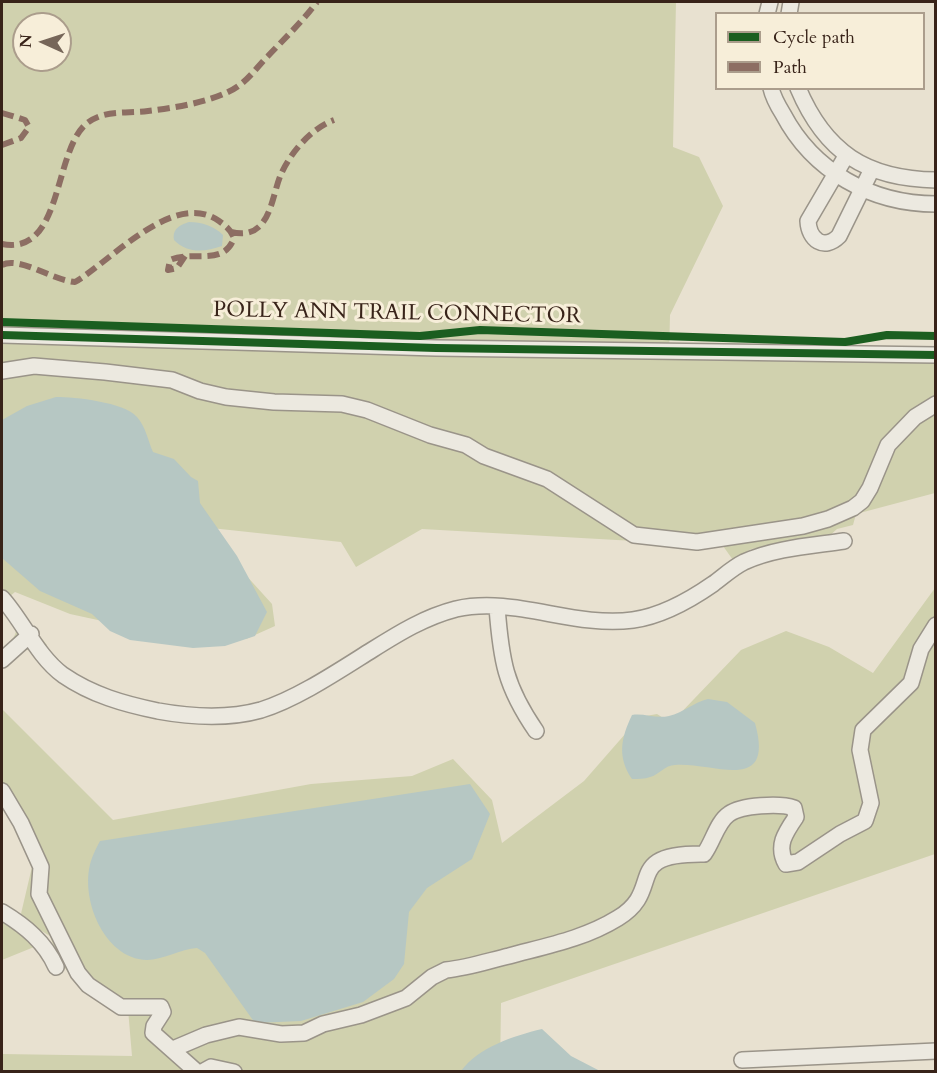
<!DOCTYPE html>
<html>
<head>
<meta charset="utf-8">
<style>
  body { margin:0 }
  #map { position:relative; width:937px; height:1073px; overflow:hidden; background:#e8e1d0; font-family:Cardo,serif }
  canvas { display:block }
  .frame { position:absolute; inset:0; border:3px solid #382319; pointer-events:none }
  .legend { position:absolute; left:715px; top:12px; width:210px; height:78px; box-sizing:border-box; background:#f7eed9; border:2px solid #ab9d8c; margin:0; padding:8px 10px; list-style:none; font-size:18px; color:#382319 }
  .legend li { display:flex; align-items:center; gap:12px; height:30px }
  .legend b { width:30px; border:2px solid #ab9d8c }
  .north { position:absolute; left:12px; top:12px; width:60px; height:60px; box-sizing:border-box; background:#f7eed9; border:2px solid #ab9d8c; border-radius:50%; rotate:273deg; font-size:16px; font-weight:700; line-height:24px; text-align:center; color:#382319 }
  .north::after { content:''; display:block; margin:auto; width:21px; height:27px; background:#766659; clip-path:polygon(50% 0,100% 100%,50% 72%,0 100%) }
</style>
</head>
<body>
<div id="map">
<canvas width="937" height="1073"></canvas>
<div class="frame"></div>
<ul class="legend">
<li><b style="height:8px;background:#1b5e20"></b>Cycle path</li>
<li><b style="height:8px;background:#8d6e63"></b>Path</li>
</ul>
<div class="north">N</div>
</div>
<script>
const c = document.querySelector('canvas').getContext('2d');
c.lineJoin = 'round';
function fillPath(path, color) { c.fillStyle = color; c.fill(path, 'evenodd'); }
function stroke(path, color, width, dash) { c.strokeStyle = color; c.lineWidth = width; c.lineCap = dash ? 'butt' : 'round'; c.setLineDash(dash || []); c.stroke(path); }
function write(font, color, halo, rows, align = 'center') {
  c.font = font + ' Cardo,serif'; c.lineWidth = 6; c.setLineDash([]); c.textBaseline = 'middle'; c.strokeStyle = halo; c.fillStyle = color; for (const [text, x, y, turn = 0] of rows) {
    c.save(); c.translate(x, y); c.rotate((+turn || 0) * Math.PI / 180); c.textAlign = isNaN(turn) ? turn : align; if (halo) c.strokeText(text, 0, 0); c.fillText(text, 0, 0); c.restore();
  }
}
const green = new Path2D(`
  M2 2H676L673 147 699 157 723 206 670 315 669 357 935 361V493L856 514 853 525 837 529 827 538 751 549 733 560 723 546 422 529 356 567 341 542 211 528 224 551 272 604 275 626 246 639 130 627 70 614 15 592 9 597 47 645 38 653C21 644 14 656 2 666V649C23 632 18 627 2 609ZM24 24H60V60H24Z
  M935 588V854L501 1003 500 1071H2V1054L132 1056 128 1009 95 1000 59 962 50 936 20 918 35 854 2 807V709L113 820 311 784 412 776 453 759 492 800 502 843 584 781 640 717 657 714 671 723 741 650 786 631 829 647 873 673Z
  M2 921 39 945 2 960Z`);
const water = new Path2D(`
  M189 222C202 222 214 226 223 235L222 246C205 252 188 254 174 240 172 229 180 225 189 222Z
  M56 397C75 397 124 402 137 417 146 427 148 441 153 452L174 459 191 477 198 481 200 503 237 556 267 612 255 636 225 646 193 648 130 640 110 631 92 614 40 591 2 558V420L27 406Z
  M708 699 727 702 755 723C775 795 714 762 675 765 665 765 659 775 650 777 645 779 638 779 632 779 617 757 621 738 632 715 644 713 656 719 669 716 683 713 694 702 708 699Z
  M470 784 490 814 472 859 427 888 409 912 404 964 394 979 363 1002 301 1021 255 1023 205 953 197 948C181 949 162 960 147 960 103 959 78 895 92 858 94 852 97 847 100 841Z
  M542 1029 571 1056 600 1071H461C479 1047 513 1036 542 1029Z`);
const minor = new Path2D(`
  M767 14 770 2
  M789 14 791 2
  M771 88C773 97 778 106 783 114 813 171 871 204 936 204
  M798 88C825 152 866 179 936 180
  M846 156 808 221C809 240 824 251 839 236L871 171
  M2 335 436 348 936 355
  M2 371 34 366 105 372 172 380 200 391 226 397 274 402 342 404 367 410 430 435 466 445 484 456 547 479 634 535 697 542 803 526 828 519 853 508 862 501 870 488 888 445 915 417 936 404
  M2 598C23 621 37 656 63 675 92 695 124 704 158 711 191 717 229 719 261 710 297 699 340 670 372 650 399 633 425 617 456 609 515 596 573 628 633 620 662 616 690 600 713 584 724 576 732 568 744 562 775 548 810 546 844 541
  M497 607C501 660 505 686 536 731
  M2 660 31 634
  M2 791 21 823 41 867 39 894 78 973 88 985 121 1007H161L163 1012 154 1026 153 1033 197 1072
  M2 912C25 926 45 942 56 967
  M173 1049 206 1035 239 1027 281 1034 304 1033 323 1024 361 1015 406 998 432 977 446 970C467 968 488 961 509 956 546 946 584 939 618 918 666 889 620 853 704 854 713 842 717 822 729 814 741 805 780 803 794 808L796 817C785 833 776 846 786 864L798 862 840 834 865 821 871 803 860 750 863 730 911 683 921 649 936 625
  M742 1060 936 1051
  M202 1072 211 1067 234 1072`);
const quiet = new Path2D(`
  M2 113 25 120 29 127 21 138 2 145
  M231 232C272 242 271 194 282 172 292 151 312 128 334 120
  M2 244C63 256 53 153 86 124 104 109 127 114 148 111 173 108 205 103 228 92 246 84 255 69 268 56 285 38 302 22 317 2
  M2 265C19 256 52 280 75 282 110 262 174 189 219 221 226 226 231 230 234 238 224 267 192 250 170 260L168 270 177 268 185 256`);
const cycleway = new Path2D(`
  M2 322 420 336 480 330 845 342 887 335 936 336
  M2 335 436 348 936 355`);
const streetNames = [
  ["POLLY ANN TRAIL CONNECTOR",397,314,1]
];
fillPath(green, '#d0d1ae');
fillPath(water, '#b6c7c3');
stroke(minor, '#9a9489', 18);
stroke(minor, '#ece9e0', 15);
stroke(quiet, '#8d6e63', 6, [12, 6]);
stroke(cycleway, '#1b5e20', 8);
write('22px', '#382319', '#f7eed9', streetNames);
</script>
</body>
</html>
